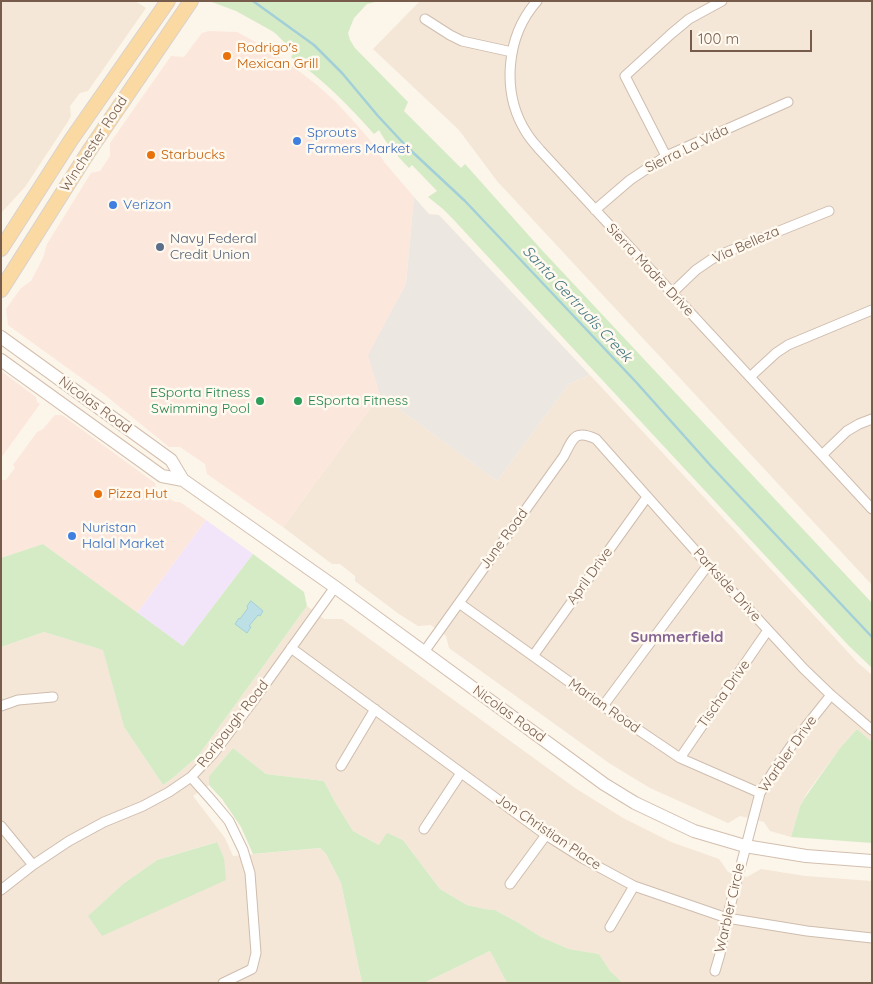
<!DOCTYPE html>
<html>
<head>
<meta charset="utf-8">
<style>
  body { margin:0 }
  #map { position:relative; width:873px; height:984px; overflow:hidden; background:#fcf5e9; font-family:Quicksand,sans-serif }
  canvas { display:block }
  .frame { position:absolute; inset:0; border:2px solid #775c4c; pointer-events:none }
  .scale { position:absolute; left:690px; top:30px; width:122px; height:22px; box-sizing:border-box; border:2px solid #775c4c; border-top:0; padding-left:6px; font-size:15px; line-height:18px; white-space:nowrap; color:#775c4c; -webkit-text-stroke:4px #fff9ef; paint-order:stroke }
</style>
</head>
<body>
<div id="map">
<canvas width="873" height="984"></canvas>
<div class="frame"></div>
<div class="scale">100 m</div>
</div>
<script>
const c = document.querySelector('canvas').getContext('2d');
c.lineJoin = 'round';
function fillPath(path, color) { c.fillStyle = color; c.fill(path, 'evenodd'); }
function stroke(path, color, width, dash) { c.strokeStyle = color; c.lineWidth = width; c.lineCap = dash ? 'butt' : 'round'; c.setLineDash(dash || []); c.stroke(path); }
function write(font, color, halo, rows, align = 'center') {
  c.font = font + ' Quicksand,sans-serif'; c.lineWidth = 5; c.setLineDash([]); c.textBaseline = 'middle'; c.strokeStyle = halo; c.fillStyle = color; for (const [text, x, y, turn = 0] of rows) {
    c.save(); c.translate(x, y); c.rotate((+turn || 0) * Math.PI / 180); c.textAlign = isNaN(turn) ? turn : align; if (halo) c.strokeText(text, 0, 0); c.fillText(text, 0, 0); c.restore();
  }
}
const residential = new Path2D(`
  M1 1H135L146 8 88 91 80 93 70 106 71 116 67 123 25 187 1 213Z
  M420 1H872V585L497 181 459 130 373 49Z
  M590 375 823 625 857 662 872 675V742L857 729 840 748 807 793 800 806 791 837 770 831 764 822 753 819 740 816 728 823 650 788 609 763 449 648 446 636 431 625 418 626 399 614 355 581V576L340 564H332L283 527 380 395 497 481 569 384Z
  M307 606 324 619H342L575 788 623 818 671 842 719 859 728 872 747 877 761 869 805 876 872 881V983H623L610 971 599 954 569 949 541 937 519 923 495 910 485 909 467 905 440 889 403 840 396 837 379 845 353 831 335 802 324 781 266 774 233 748 209 776V785L193 796 225 838 233 856 320 848 326 854 341 883 362 983H1V647L44 632 104 650 124 727 163 785 174 777 198 756ZM216 842 224 858 89 916 123 884 157 860Z
  M490 951 507 983H424Z`);
const commercial = new Path2D(`
  M209 31 237 32 259 44 287 62 317 85 335 101 356 124 369 139 385 163 414 197 406 284 369 355 380 395 283 527 207 474 205 464 180 447H169L105 395 8 325 6 309 21 288 31 281 43 258 47 244 91 173 100 171 110 156V143L171 56 184 57 202 33Z
  M1 371 36 397 37 402 40 404 1 458Z
  M55 415H62L155 483 156 490 175 502H180L206 520 137 613 43 544 1 558V480H6L15 468 13 465 37 432 43 429Z`);
const industrial = new Path2D(`
  M414 197 429 214 439 215 590 375 569 384 497 481 380 395 368 355 406 284Z`);
const education = new Path2D(`
  M206 520 253 554 183 646 137 613Z`);
const green = new Path2D(`
  M209 1H379L367 4 354 18 348 33 350 40 355 48 408 102 404 111 461 168 465 164 540 248 872 603V668L849 646 452 218 443 209 428 197 437 191 412 165 409 168C397 156 387 145 379 130L374 134C349 106 323 79 291 57L294 52 276 34 272 31 236 11Z
  M43 544 183 646 253 554 304 592 307 606 198 756 174 777 163 785 124 727 103 650 44 632 1 647V558Z
  M857 729 872 742V843L791 837 800 806 804 799 840 748Z
  M233 748 266 774 324 781 335 802 353 831 379 845 387 833 403 840 440 889 467 905 485 909 495 910 519 923 541 937 569 949 599 954 610 971 623 983H507L490 951 424 983H362L341 883 326 854 320 848 253 854 241 827 222 799 209 785V776Z
  M217 842 224 858 226 880 102 936 88 916 123 884 157 860Z`);
const water = new Path2D(`
  M251 601 263 611 260 616 258 615 249 626 251 627 247 633 235 624 239 618 240 619 248 608 247 607Z`);
const stream = new Path2D(`
  M253 1 314 45 342 73 378 116 406 146 465 201 636 382 711 466 872 637`);
const street = new Path2D(`
  M537 1C506 36 501 92 526 132 530 139 535 144 540 150L872 509
  M425 19 450 35 462 41 512 52
  M666 156 625 76 671 34 689 19 722 1
  M595 210 630 180 666 156 788 102
  M672 293 696 270 712 259 727 252 829 211
  M750 377 776 353 788 345 872 310
  M822 455 847 431 859 424 872 419
  M459 603 603 706 680 758 760 793
  M291 648 546 835 584 859 634 886 727 918 807 931 872 938
  M424 652 564 456C573 438 575 429 596 439L708 565 804 669 831 695 872 730
  M533 656 647 497
  M1 706 18 700 53 697
  M603 706 708 565
  M680 758 768 630
  M341 766 375 709
  M191 777 214 803 229 821 243 850 250 873 256 953 252 969 223 983
  M1 826 33 865
  M424 829 461 773
  M510 884 546 835
  M1 890 33 865 69 841 104 822 143 806 169 792 191 777 213 754 254 700 335 587
  M610 927 634 886
  M715 971 720 954 727 918 760 793 773 772 796 739 831 695`);
const secondary = new Path2D(`
  M1 337 171 460 183 480
  M1 360 162 476 183 480 335 587 604 784 635 803 694 831 745 846 806 856 872 861`);
const primary = new Path2D(`
  M1 249 71 140 168 1
  M1 290 89 151 191 1`);
const markers = [
  [227,56,5,"#e8710a"],
  [297,141,5,"#3f7fe0"],
  [151,155,5,"#e8710a"],
  [113,205,5,"#3f7fe0"],
  [160,247,5,"#5c6f8a"],
  [260,401,5,"#2e9e5b"],
  [298,401,5,"#2e9e5b"],
  [98,494,5,"#e8710a"],
  [72,536,5,"#3f7fe0"]
];
const foodNames = [
  ["Rodrigo's",237,48],
  ["Mexican Grill",237,64],
  ["Starbucks",161,155],
  ["Pizza Hut",108,494]
];
const shopNames = [
  ["Sprouts",307,133],
  ["Farmers Market",307,149],
  ["Verizon",123,205],
  ["Nuristan",82,528],
  ["Halal Market",82,544]
];
const streetNames = [
  ["Winchester Road",94,144,-57],
  ["Sierra La Vida",687,149,-26],
  ["Via Belleza",746,245,-24],
  ["Sierra Madre Drive",650,270,47],
  ["Nicolas Road",95,405,36],
  ["June Road",504,539,-54],
  ["April Drive",590,576,-54],
  ["Parkside Drive",727,585,48],
  ["Tischa Drive",724,694,-55],
  ["Marian Road",604,706,35],
  ["Nicolas Road",509,714,36],
  ["Roripaugh Road",233,724,-52],
  ["Warbler Drive",788,754,-55],
  ["Jon Christian Place",548,832,34],
  ["Warbler Circle",730,908,-77]
];
const serviceNames = [
  ["Navy Federal",170,239],
  ["Credit Union",170,255]
];
const leisureNames = [
  ["ESporta Fitness",250,393],
  ["Swimming Pool",250,409],
  ["ESporta Fitness",308,401,"left"]
];
const waterNames = [
  ["Santa Gertrudis Creek",577,304,47]
];
const neighbourhoodNames = [
  ["Summerfield",677,637]
];
fillPath(residential, '#f4e7d7');
fillPath(commercial, '#fce7dd');
fillPath(industrial, '#ede7e2');
fillPath(education, '#f2e5f9');
fillPath(green, '#d5ebc6');
fillPath(water, '#bde0e7');
stroke(water, '#a3cfd8', 1);
stroke(stream, '#a3cfd8', 2.5);
stroke(street, '#cfbdae', 11);
stroke(secondary, '#d4bfae', 14);
stroke(primary, '#d9d1cd', 16);
stroke(street, '#fff', 9);
stroke(secondary, '#fff', 12);
stroke(primary, '#fadaa2', 14);
for (const [x, y, r, color] of markers) { const dot = new Path2D(); dot.arc(x, y, r, 0, 2 * Math.PI); c.fillStyle = color; c.fill(dot); stroke(dot, '#fff9ef', 2); }
write('14px', '#c56008', '#fff9ef', foodNames, 'left');
write('14px', '#366cbe', '#fff9ef', shopNames, 'left');
write('14px', '#775c4c', '#fff9ef', streetNames);
write('14px', '#4e5e75', '#fff9ef', serviceNames, 'left');
write('14px', '#27864d', '#fff9ef', leisureNames, 'right');
write('italic 15px', '#437783', '#fff9ef', waterNames);
write('bold 15px', '#846493', '#fff9ef', neighbourhoodNames);
</script>
</body>
</html>
